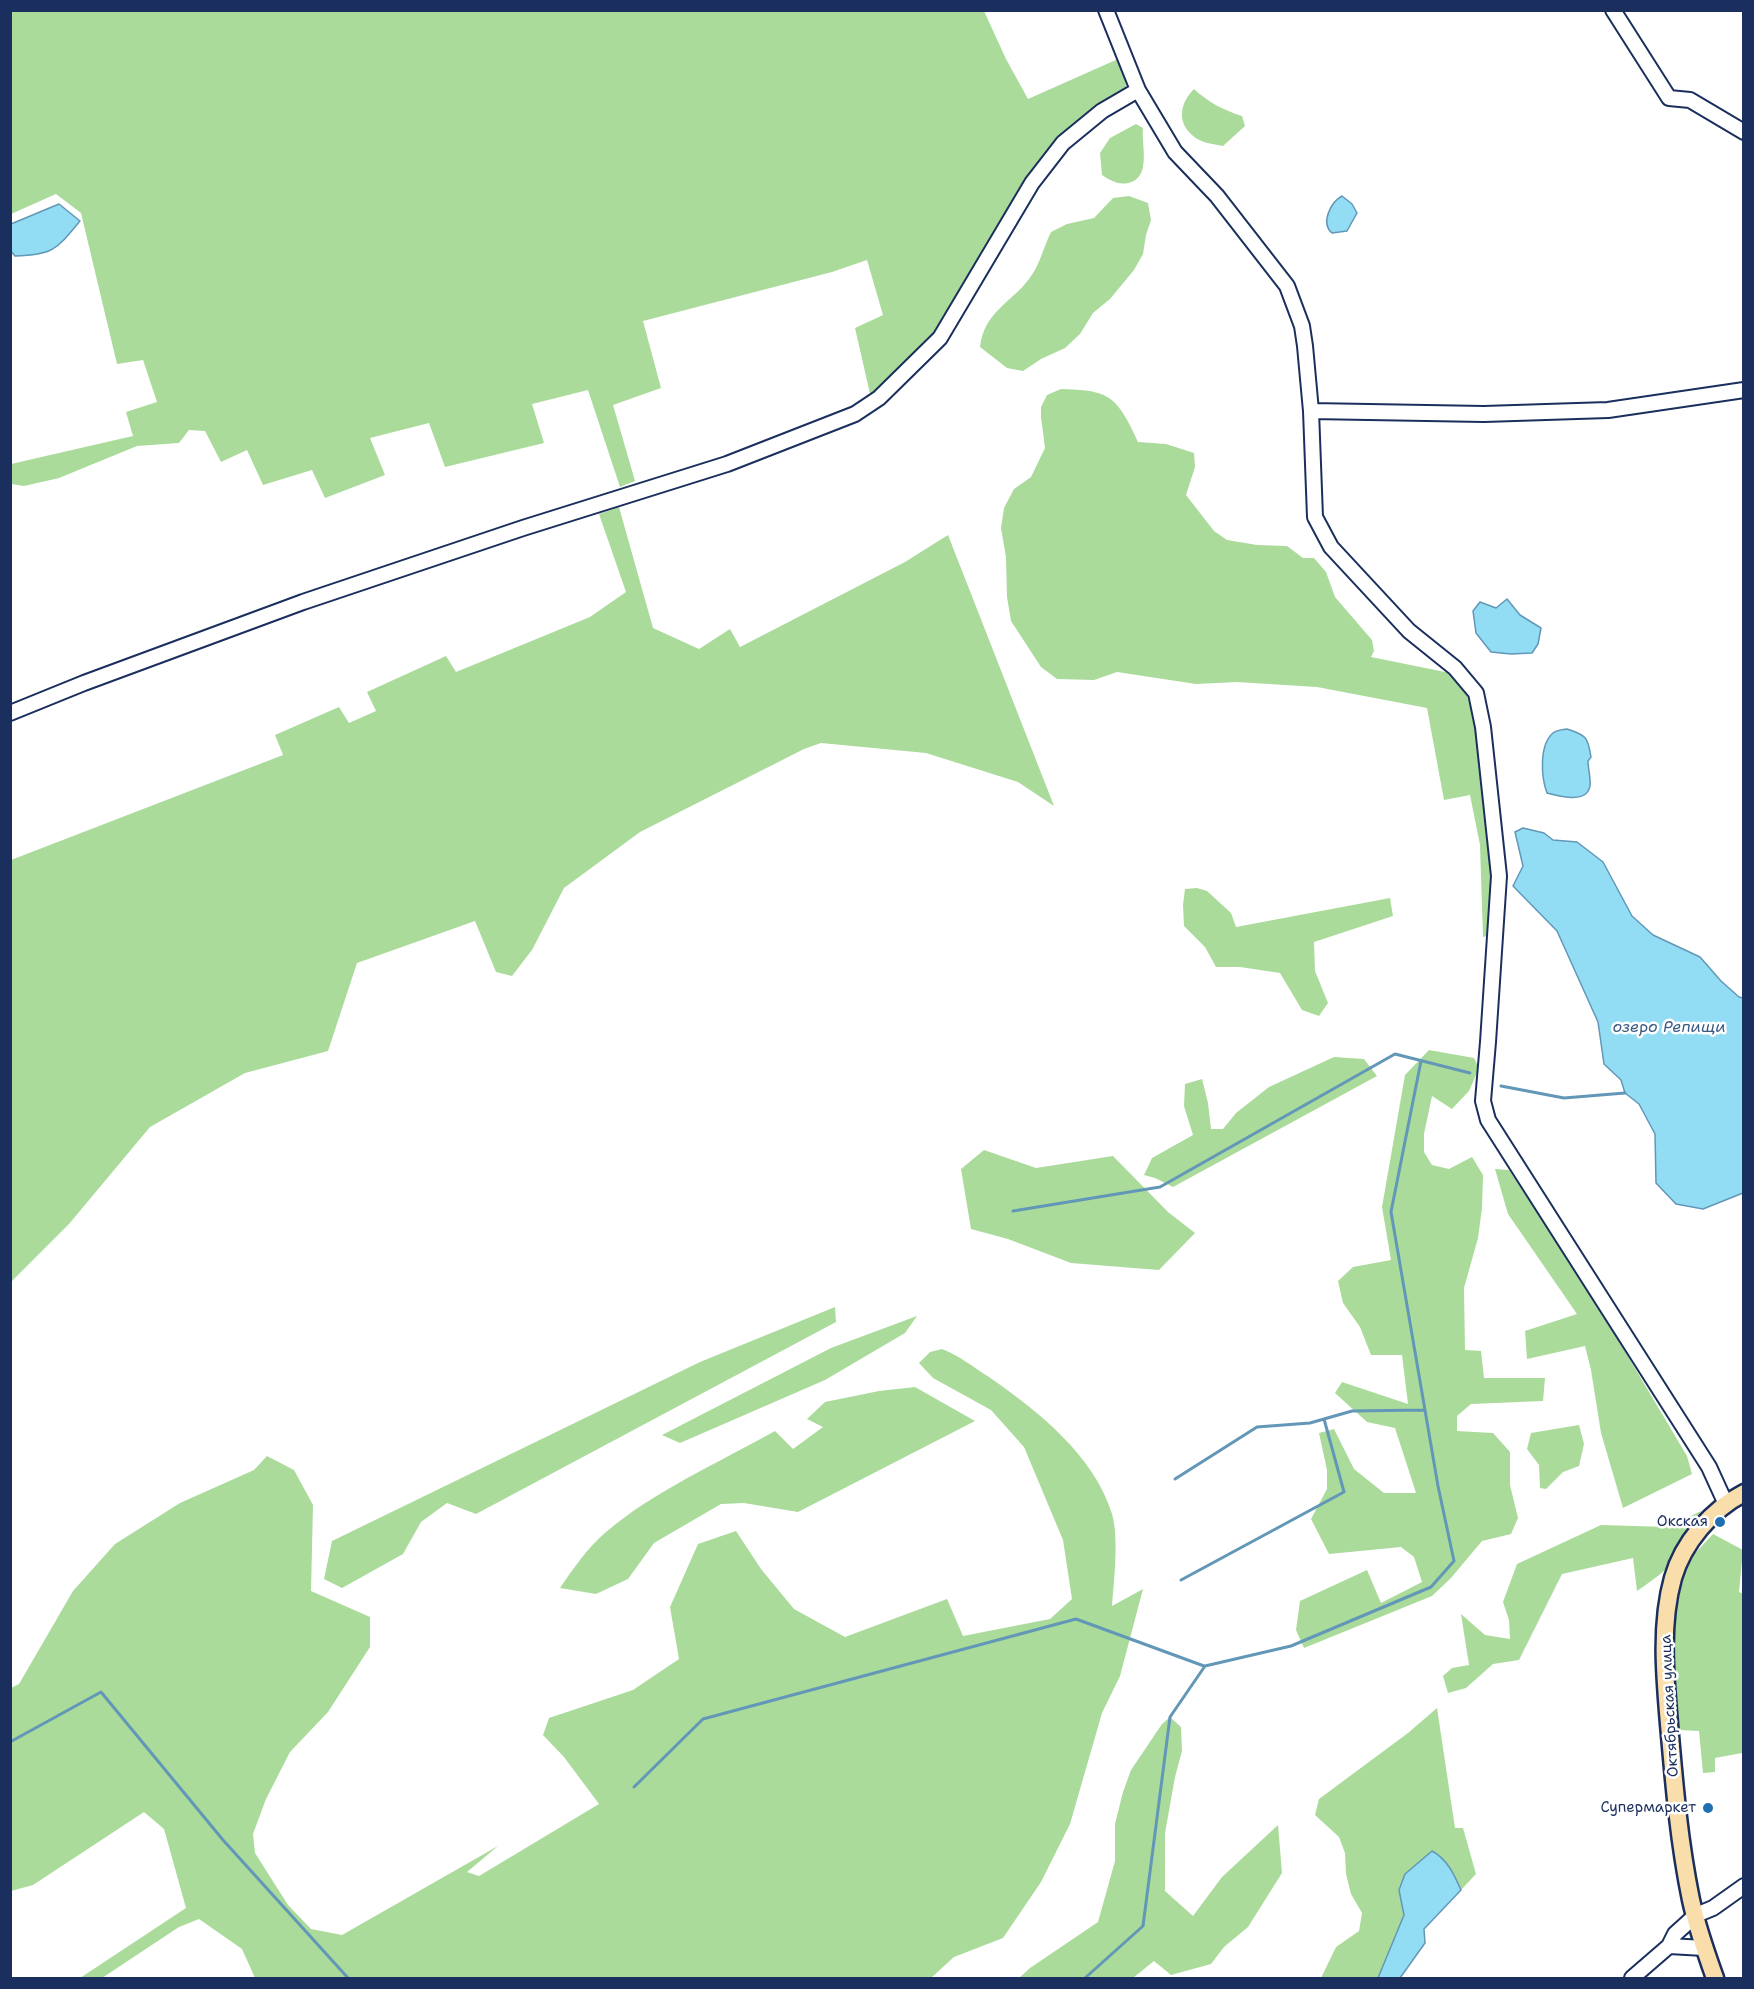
<!DOCTYPE html>
<html>
<head>
<meta charset="utf-8">
<style>
  body { margin:0 }
  #map { position:relative; width:1754px; height:1989px; overflow:hidden; background:#fff; font-family:"Shantell Sans",sans-serif }
  canvas { display:block }
  .frame { position:absolute; inset:0; border:12px solid #1b2f5e; pointer-events:none }
</style>
</head>
<body>
<div id="map">
<canvas width="1754" height="1989"></canvas>
<div class="frame"></div>
</div>
<script>
const c = document.querySelector('canvas').getContext('2d');
c.lineJoin = 'round';
function fillPath(path, color) { c.fillStyle = color; c.fill(path, 'evenodd'); }
function stroke(path, color, width, dash) { c.strokeStyle = color; c.lineWidth = width; c.lineCap = dash ? 'butt' : 'round'; c.setLineDash(dash || []); c.stroke(path); }
function write(font, color, halo, rows, align = 'center') {
  c.font = font + ' "Shantell Sans",sans-serif'; c.lineWidth = 5; c.setLineDash([]); c.textBaseline = 'middle'; c.strokeStyle = halo; c.fillStyle = color; for (const [text, x, y, turn = 0] of rows) {
    c.save(); c.translate(x, y); c.rotate((+turn || 0) * Math.PI / 180); c.textAlign = isNaN(turn) ? turn : align; if (halo) c.strokeText(text, 0, 0); c.fillText(text, 0, 0); c.restore();
  }
}
const green = new Path2D(`
  M10 11H984L1006 59 1028 99 1118 59 1125 70 1126 88 1059 139 1025 180 935 334 871 398 855 328 883 315 867 260 832 272 643 321 661 388 613 405 635 481 620 487 588 390 532 404 544 443 445 467 429 423 370 438 385 475 325 498 312 470 263 485 247 450 221 462 205 431 189 430 179 443 137 446 59 478 24 486 11 484V464L133 436 126 412 157 402 143 360 117 364 81 213 56 194 11 214Z
  M1194 89C1208 102 1223 110 1242 116L1245 126 1223 146C1213 144 1200 143 1192 135 1176 121 1181 102 1194 89Z
  M1136 124 1143 128C1141 145 1152 178 1128 183 1118 185 1111 181 1102 175L1100 153 1110 138Z
  M1129 196 1148 203 1151 220 1146 235 1143 254 1134 270 1110 299 1093 313 1080 334 1065 348 1041 359 1023 371 1007 368 980 347C984 312 1011 303 1029 279 1040 265 1043 248 1051 232L1067 224 1094 218 1113 198Z
  M1061 389C1076 390 1096 389 1109 398 1122 406 1132 429 1138 442L1166 444 1194 453 1195 467 1186 495 1214 531 1227 540 1257 545 1287 546 1303 558H1314L1326 572 1335 597 1372 640 1374 651 1371 657 1450 673 1466 692 1475 723 1494 874 1492 935 1483 937 1480 845 1470 795 1444 800 1427 708 1317 687 1237 682 1196 684 1117 672 1094 680 1057 679 1041 667 1011 621 1007 597 1006 557 1001 528 1004 508 1014 489 1031 477 1045 448 1041 417V407L1047 395Z
  M619 507 653 628 699 649 730 629 740 647 905 562 948 535 1054 806 1018 782 926 753 821 743 804 749 640 832 564 888 532 950 512 976 496 972 475 921 357 963 328 1051 245 1073 150 1127 69 1224 11 1282V860L283 755 275 735 339 707 349 723 376 711 367 692 446 656 456 672 590 617 626 592 599 514Z
  M1197 888 1207 891 1231 913 1236 927 1390 898 1393 916 1314 942 1315 971 1328 1003 1319 1016 1302 1010 1280 973 1240 967H1216L1205 947 1184 926 1183 905 1185 889Z
  M1429 1050 1474 1058 1479 1068 1469 1091 1452 1109 1432 1096 1424 1134V1152L1432 1165 1449 1169 1472 1157 1483 1175 1482 1208 1478 1238 1464 1288 1465 1350 1481 1351 1484 1378H1545L1543 1401 1471 1404 1457 1416V1431L1493 1433 1510 1452V1485L1518 1518 1511 1534 1482 1541 1451 1578 1432 1596 1304 1648 1296 1630 1300 1601 1367 1570 1381 1603 1422 1582 1414 1557 1401 1547 1329 1554 1311 1519 1327 1489V1470L1319 1433 1334 1429 1354 1469 1384 1493H1416L1395 1428 1367 1422 1335 1393 1342 1382 1408 1404 1402 1355H1371L1360 1327 1343 1303 1338 1281 1353 1267 1391 1260 1382 1207 1405 1075Z
  M1334 1057 1364 1059 1377 1076 1173 1187 1155 1178 1144 1175 1152 1158 1193 1135 1184 1106 1185 1084 1202 1079 1208 1103 1211 1129H1223L1236 1113 1269 1087Z
  M984 1150 1036 1168 1113 1156 1168 1212 1195 1233 1159 1270 1071 1263 1008 1239 971 1229 961 1169Z
  M1495 1169 1509 1170 1588 1289 1687 1456 1692 1474 1623 1508 1601 1433 1591 1370 1585 1346 1527 1359 1525 1331 1577 1314 1508 1214Z
  M835 1307 836 1322 476 1514 447 1503 421 1522 403 1554 342 1588 324 1579 332 1541 700 1362Z
  M917 1316 905 1333 825 1380 680 1443 662 1435 831 1348Z
  M942 1349C960 1356 973 1367 989 1377 1038 1411 1094 1455 1112 1514 1119 1538 1114 1581 1112 1606L1143 1589 1120 1676 1102 1713 1070 1824 1041 1882 1003 1938 954 1957 931 1978H255L242 1949 199 1919 179 1927 102 1978H80L186 1908 164 1829 144 1812 33 1885 11 1891V1688L19 1684 73 1591 115 1544 180 1503 254 1470 267 1456 294 1470 313 1505 311 1591 370 1617V1647L328 1712 290 1752 266 1799 253 1834 255 1853 288 1905 311 1929 342 1935 498 1846 467 1872 479 1876 599 1804 564 1757 543 1735 549 1718 633 1690 679 1659 670 1607 698 1544 736 1531 761 1569 794 1609 845 1637 947 1599 963 1636 1050 1619 1072 1599 1063 1540 1024 1447 991 1410 933 1378 919 1363 930 1352Z
  M915 1387 975 1421 798 1512 744 1503 721 1504 654 1543 628 1579 596 1594 560 1588C573 1569 588 1547 606 1532 654 1491 720 1462 775 1431L793 1449 823 1427 807 1419 825 1402 879 1391Z
  M1579 1425 1584 1444 1579 1466 1563 1472 1546 1489 1540 1488 1539 1465 1527 1449 1531 1433Z
  M1701 1511C1695 1548 1667 1571 1637 1591L1633 1558 1562 1574 1519 1660 1493 1664 1466 1688 1448 1693 1443 1676 1452 1668 1469 1665 1461 1614 1485 1635 1510 1639 1509 1620 1503 1602 1517 1564 1601 1525 1668 1527Z
  M1713 1534 1743 1550 1739 1592 1744 1594 1742 1753 1715 1758V1772L1703 1773 1699 1731 1679 1730 1673 1674V1639L1676 1608 1688 1561Z
  M1437 1708 1455 1828H1463L1476 1874 1461 1890 1454 1874 1399 1890 1404 1915 1378 1978H1321L1336 1947 1359 1931 1362 1913 1351 1894 1346 1874 1345 1853 1339 1837 1315 1815 1319 1799 1408 1733Z
  M1170 1717 1181 1727 1182 1751 1175 1777 1165 1833V1891L1193 1916 1222 1877 1278 1825 1282 1873 1248 1927 1224 1947 1211 1964 1171 1975 1154 1961 1133 1978H1019L1030 1968 1098 1922 1115 1861V1824L1123 1792 1131 1770 1162 1724Z`);
const water = new Path2D(`
  M1342 196 1352 204 1357 213 1347 231 1332 233C1320 223 1331 202 1342 196Z
  M59 204 80 221C56 250 53 255 15 256L11 251V224Z
  M1507 599 1520 615 1541 628 1538 644 1532 653 1511 654 1491 652 1476 633 1473 611 1480 602 1496 608Z
  M1567 729C1586 735 1588 737 1591 757L1588 761C1588 769 1591 778 1590 786 1587 804 1559 796 1547 793 1541 777 1539 745 1553 733 1557 730 1562 730 1567 729Z
  M1523 828 1544 833 1553 840 1577 842 1603 862 1632 916 1653 935 1700 957 1721 981 1739 997 1743 998V1193L1703 1209 1676 1204 1656 1183 1655 1134 1639 1104 1625 1093 1621 1080 1604 1064 1598 1022 1557 931 1513 886 1523 866 1515 832Z
  M1432 1851C1447 1859 1454 1874 1461 1890L1424 1929 1425 1943 1400 1978H1378L1404 1915 1399 1890 1405 1874Z`);
const stream = new Path2D(`
  M1501 1086 1564 1098 1625 1093
  M1013 1211 1160 1187 1395 1054 1470 1073
  M1175 1479 1257 1427 1310 1423 1352 1411 1424 1410
  M1181 1580 1344 1492 1324 1419
  M10 1742 101 1692 223 1840 348 1978
  M634 1787 703 1719 1076 1619 1204 1666
  M1085 1978 1143 1926 1170 1717 1205 1666 1291 1646 1431 1587 1454 1561 1438 1486 1391 1212 1421 1061`);
const minor = new Path2D(`
  M1106 10 1138 90 1175 152 1217 196 1287 286 1302 326 1305 346 1311 411 1315 517 1331 547 1409 631 1455 668 1476 693 1483 727 1499 876 1488 1042 1483 1101 1488 1120 1709 1467 1725 1502
  M1613 10 1669 98 1690 100 1744 132
  M1311 411 1484 414 1608 410 1744 390
  M10 713 84 683 303 602 523 528 727 464 855 414 879 398 940 338 1032 183 1063 143 1102 111 1138 90
  M1669 1946 1704 1948
  M1632 1978 1669 1946 1675 1934 1696 1915 1713 1908 1744 1886`);
const major = new Path2D(`
  M1715 1978C1706 1953 1697 1927 1691 1900 1679 1842 1674 1782 1669 1724 1665 1677 1660 1624 1673 1578 1683 1543 1711 1510 1744 1493`);
const markers = [
  [1720,1522,6,"#1f6fb2"],
  [1708,1808,6,"#1f6fb2"]
];
const poiNames = [
  ["Окская",1708,1522],
  ["Супермаркет",1696,1808]
];
const streetNames = [
  ["Октябрьская улица",1670,1706,-93]
];
const waterNames = [
  ["озеро Репищи",1669,1028]
];
fillPath(green, '#aadb9b');
fillPath(water, '#92ddf3');
stroke(water, '#6297b7', 1.5);
stroke(stream, '#6297b7', 3);
stroke(minor, '#1b2f5e', 18);
stroke(major, '#1b2f5e', 21);
stroke(minor, '#fff', 14);
stroke(major, '#f9deab', 16);
for (const [x, y, r, color] of markers) { const dot = new Path2D(); dot.arc(x, y, r, 0, 2 * Math.PI); c.fillStyle = color; c.fill(dot); stroke(dot, '#fff', 2); }
write('15px', '#1b2f5e', '#fff', poiNames, 'right');
write('15px', '#1b2f5e', '#fff', streetNames);
write('italic 16px', '#395a83', '#fff', waterNames);
</script>
</body>
</html>
